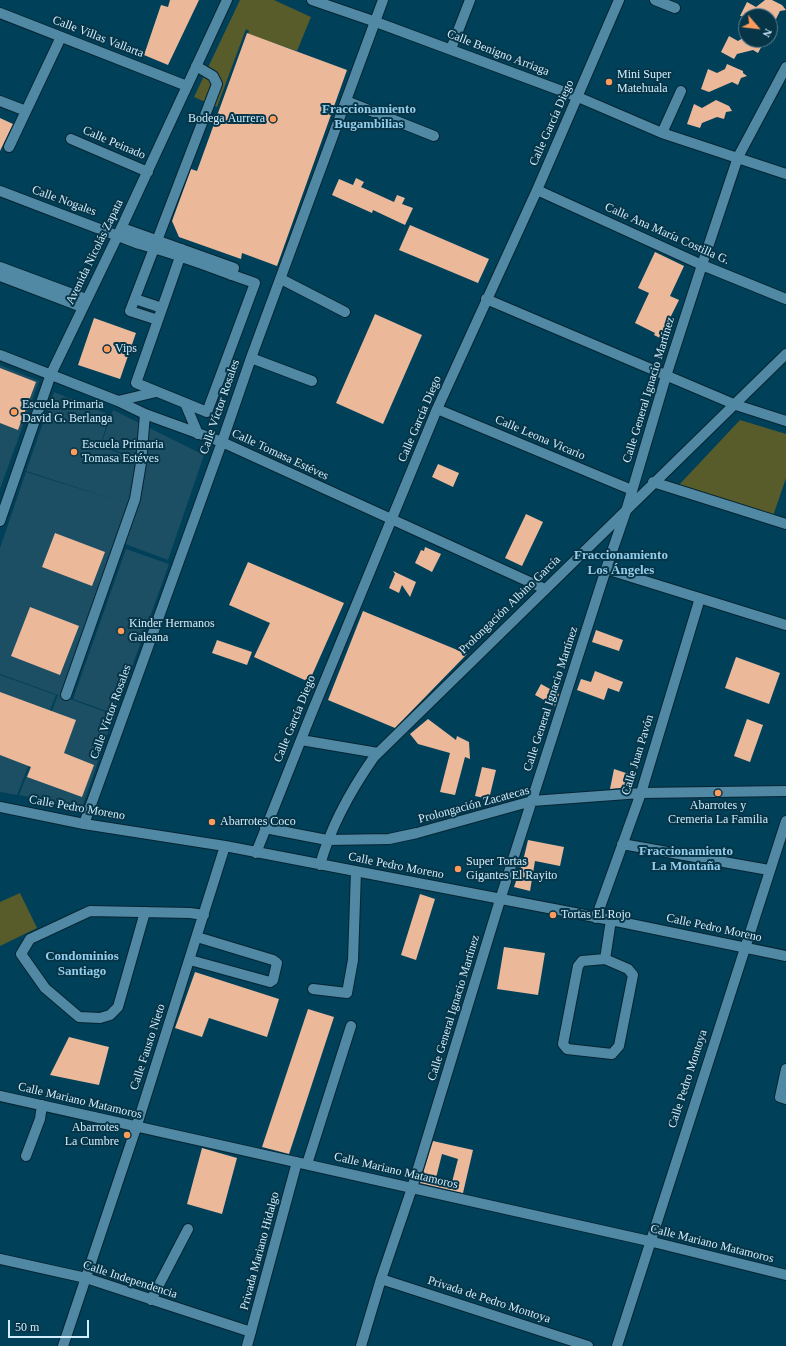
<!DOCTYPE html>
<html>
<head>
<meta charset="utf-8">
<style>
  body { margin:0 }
  #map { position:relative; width:786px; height:1346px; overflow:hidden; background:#004059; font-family:"Times New Roman",serif }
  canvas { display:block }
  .north { position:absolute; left:738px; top:8px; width:40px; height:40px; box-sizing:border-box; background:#073548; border:1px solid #587f90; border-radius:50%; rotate:118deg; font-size:11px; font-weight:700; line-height:16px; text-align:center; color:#d1edfc }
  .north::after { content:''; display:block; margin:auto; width:14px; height:18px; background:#ff9b5b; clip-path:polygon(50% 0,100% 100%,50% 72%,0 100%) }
  .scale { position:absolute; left:8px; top:1320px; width:81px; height:18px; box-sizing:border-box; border:2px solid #d1edfc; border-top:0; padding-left:5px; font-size:12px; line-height:14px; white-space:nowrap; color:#d1edfc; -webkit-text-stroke:3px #073548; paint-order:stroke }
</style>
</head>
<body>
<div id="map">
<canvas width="786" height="1346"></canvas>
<div class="north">N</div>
<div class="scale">50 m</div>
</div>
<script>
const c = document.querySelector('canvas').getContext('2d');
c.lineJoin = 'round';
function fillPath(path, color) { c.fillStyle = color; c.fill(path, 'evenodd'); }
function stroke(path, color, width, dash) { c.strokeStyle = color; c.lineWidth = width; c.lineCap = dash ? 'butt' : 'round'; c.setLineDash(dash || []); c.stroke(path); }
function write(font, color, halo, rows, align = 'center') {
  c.font = font + ' "Times New Roman",serif'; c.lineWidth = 4; c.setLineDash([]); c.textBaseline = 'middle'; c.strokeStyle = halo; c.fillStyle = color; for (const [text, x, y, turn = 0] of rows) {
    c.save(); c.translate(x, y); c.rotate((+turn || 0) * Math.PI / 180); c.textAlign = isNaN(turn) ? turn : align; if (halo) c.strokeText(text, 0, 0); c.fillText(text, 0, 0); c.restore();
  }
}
const built = new Path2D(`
  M0 365 39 381 0 489Z
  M54 392 110 415 100 446 132 458 125 480 132 457 101 445 113 410 204 455 168 560 125 544 70 699 114 715 82 808 19 795 58 695 0 674V548L26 472 119 501 26 471Z
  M126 549 169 564 115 714 73 699Z
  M0 675 56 695 17 795 0 792Z`);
const green = new Path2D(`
  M240 0H274L311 17 297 51 248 34 249 31 246 29 217 107 194 97Z
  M740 420 786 434V478L773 516 678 486Z
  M20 893 37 928 0 946V902Z`);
const building = new Path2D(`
  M170 0H199L168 65 144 55 161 5 168 7Z
  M765 0H772L782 5 786 10 780 11 776 19 771 16H740L747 2 756 7Z
  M247 33 347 70 277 266 242 253 241 259 179 237 172 221 191 169 197 171Z
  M729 36 738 41 746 36V40H765L758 53 753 50 737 54 734 59 721 52Z
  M727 64 743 71V73L747 76 741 78 738 85 732 82 709 92 701 89 708 69 717 73 725 69Z
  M716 100 729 106 732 111 726 112 724 119 717 117 702 123 700 128 687 124 694 104 702 108Z
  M0 118 13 124 0 151Z
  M356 178 364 182 361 187 394 202 397 195 405 198 402 204 413 208 405 225 373 210 372 213 332 195 339 179 353 185Z
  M410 225 489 259 478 283 399 250Z
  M655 252 684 266 670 296 679 300 668 322 671 324 664 340 654 335 655 333 635 323 649 293 638 288Z
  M375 314 422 335 383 424 336 403Z
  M94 318 136 333 120 379 78 365Z
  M0 368 36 382 18 430 0 423Z
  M438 464 459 473 453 487 432 477Z
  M526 514 543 522 522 566 505 558Z
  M55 533 105 552 92 586 42 567Z
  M425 547 441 554 432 572 415 563 421 550 424 551Z
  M248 562 344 603 309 682 254 657 270 623 229 605Z
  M393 571 416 582 410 597 402 585 399 593 389 588 395 574Z
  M30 607 79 626 60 675 11 656Z
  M363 611 467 654 395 728 328 700Z
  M596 630 623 640 619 651 592 642Z
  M217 640 252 652 247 665 212 653Z
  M736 657 780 673 769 704 725 688Z
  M595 671 623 682 619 692 608 688 604 700 577 690 581 679 591 682Z
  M541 684 559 694 555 706 535 695Z
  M0 692 76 720 64 753 94 765 82 797 27 777 31 767 0 755Z
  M428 719 456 740 457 736 469 742 470 759 465 757 455 795 440 792 450 753 418 744 410 734Z
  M747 719 763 725 750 762 734 756Z
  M482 767 496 770 489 799 475 796Z
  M614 769 635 776 630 787 610 789Z
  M528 840 564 847 560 866 535 861 530 891 514 887 523 861Z
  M420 894 435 899 416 960 401 955Z
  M504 947 545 953 538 995 497 989Z
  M195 972 279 999 267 1037 209 1018 202 1037 175 1028Z
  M308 1009 334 1017 289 1154 262 1147Z
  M69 1037 109 1047 99 1085 50 1075Z
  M433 1141 473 1150 463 1193 420 1183ZM442 1154 458 1159 452 1182 436 1178Z
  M202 1148 237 1158 222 1214 187 1204Z`);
const minor = new Path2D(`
  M312 0 376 22 578 97 662 133 786 174
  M655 0 675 8
  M0 13 187 86
  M451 49 470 0
  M0 101 26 111
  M346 101 434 136
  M662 133 681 91
  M71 139 148 172
  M9 147 61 37
  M537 190 702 265 786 299
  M0 191 139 244C178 254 217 270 255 283L207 412 136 383 180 257 182 249
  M122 228 234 268 231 275
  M0 267 86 299
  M0 276 82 307
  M281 279 345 312
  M135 299 162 308
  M486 299 736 405 786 421
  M158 320 130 311 217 84 213 76 196 66
  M0 355 118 401 145 414 222 442 545 589
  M251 358 312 381
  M118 401 156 392
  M185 403 198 434
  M437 409 632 490
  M653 482 786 524
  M0 521 51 374 118 235 227 0
  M606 569 786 625
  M66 695 135 499 141 463 145 414
  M301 740 378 753
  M0 807 84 824 225 846 611 920 786 956
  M84 824 222 442 251 358 383 0
  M265 828 327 840 389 839 417 833 532 801 641 793 786 791
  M622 844 769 870
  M256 853 310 717 437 409 537 190 619 0
  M320 865C331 825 351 790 374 757L786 354
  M145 912 118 1007 110 1015 100 1018 79 1017 45 988 21 954 30 939 90 911 190 913 204 915
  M596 918 641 793 700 598
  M605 959 628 969 633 975 619 1046 612 1054 567 1049 563 1044 578 966 582 961Z
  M605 959 611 920
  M190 960 270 982 273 980 277 963 273 960 197 937
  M313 989 347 993 353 960 356 871
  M786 1069 780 1097 786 1099
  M0 1096 649 1241 786 1275
  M26 1156 40 1119 42 1105
  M307 1164 351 1026
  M0 1259 86 1278 251 1332
  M381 1279 588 1346
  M151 1300 188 1229
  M63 1346 136 1128 225 846
  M247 1346 297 1162
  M361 1346 381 1279 412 1188 500 900 606 569 627 508 666 376 702 265 738 157 786 67
  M617 1346 786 821`);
const markers = [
  [609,82,4,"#ff9b5b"],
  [273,119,4,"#ff9b5b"],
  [107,349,4,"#ff9b5b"],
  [14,412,4,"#ff9b5b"],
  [74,452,4,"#ff9b5b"],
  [121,631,4,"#ff9b5b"],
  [718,793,4,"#ff9b5b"],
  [212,822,4,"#ff9b5b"],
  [458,869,4,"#ff9b5b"],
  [553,915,4,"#ff9b5b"],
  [127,1135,4,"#ff9b5b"]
];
const streetNames = [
  ["Calle Villas Vallarta",98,37,21],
  ["Calle Benigno Arriaga",498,53,21],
  ["Calle García Diego",552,123,-66],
  ["Calle Peinado",114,143,23],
  ["Calle Nogales",64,201,20],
  ["Calle Ana María Costilla G.",667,234,24],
  ["Avenida Nicolás Zapata",95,252,-64],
  ["Calle General Ignacio Martínez",649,390,-73],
  ["Calle Víctor Rosales",220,407,-71],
  ["Calle García Diego",420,419,-67],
  ["Calle Leona Vicario",540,438,23],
  ["Calle Tomasa Estéves",280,455,25],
  ["Prolongación Albino García",510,605,-44],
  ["Calle General Ignacio Martínez",551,699,-72],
  ["Calle Víctor Rosales",111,712,-70],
  ["Calle García Diego",295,719,-68],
  ["Calle Juan Pavón",638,755,-73],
  ["Prolongación Zacatecas",474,805,-15],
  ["Calle Pedro Moreno",77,808,10],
  ["Calle Pedro Moreno",396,866,11],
  ["Calle Pedro Moreno",714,928,12],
  ["Calle General Ignacio Martínez",454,1008,-73],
  ["Calle Fausto Nieto",148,1047,-72],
  ["Calle Pedro Montoya",688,1079,-72],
  ["Calle Mariano Matamoros",80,1101,13],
  ["Calle Mariano Matamoros",396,1171,13],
  ["Calle Mariano Matamoros",712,1244,14],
  ["Privada Mariano Hidalgo",260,1251,-75],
  ["Calle Independencia",130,1280,18],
  ["Privada de Pedro Montoya",489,1300,18]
];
const poiNames = [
  ["Mini Super",617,75],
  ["Matehuala",617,89],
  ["Bodega Aurrera",265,119,"right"],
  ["Vips",115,349],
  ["Escuela Primaria",22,405],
  ["David G. Berlanga",22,419],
  ["Escuela Primaria",82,445],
  ["Tomasa Estéves",82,459],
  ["Kinder Hermanos",129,624],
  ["Galeana",129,638],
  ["Abarrotes y",718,806,"center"],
  ["Cremeria La Familia",718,820,"center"],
  ["Abarrotes Coco",220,822],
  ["Super Tortas",466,862],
  ["Gigantes El Rayito",466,876],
  ["Tortas El Rojo",561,915],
  ["Abarrotes",119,1128,"right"],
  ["La Cumbre",119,1142,"right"]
];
const neighbourhoodNames = [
  ["Fraccionamiento",369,110],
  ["Bugambilias",369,125],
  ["Fraccionamiento",621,556],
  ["Los Ángeles",621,571],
  ["Fraccionamiento",686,852],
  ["La Montaña",686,867],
  ["Condominios",82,957],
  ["Santiago",82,972]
];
fillPath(built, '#1c4e64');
fillPath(green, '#585b2a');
fillPath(building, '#ebb89a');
stroke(minor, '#062532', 12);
stroke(minor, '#5188a4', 10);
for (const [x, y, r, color] of markers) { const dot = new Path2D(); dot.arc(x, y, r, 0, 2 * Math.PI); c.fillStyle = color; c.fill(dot); stroke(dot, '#073548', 1.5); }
write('12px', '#d1edfc', '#073548', streetNames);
write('12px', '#d1edfc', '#073548', poiNames, 'left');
write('bold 13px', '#94cdeb', '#073548', neighbourhoodNames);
</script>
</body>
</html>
